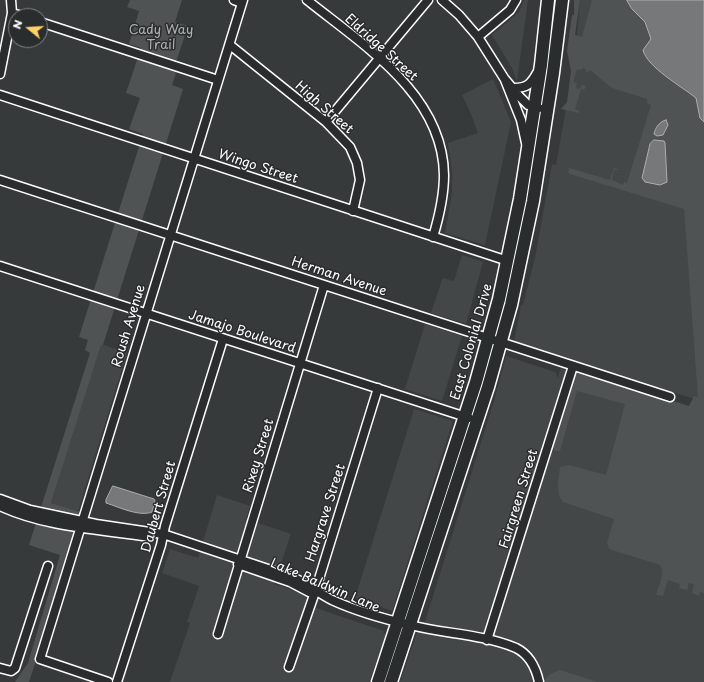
<!DOCTYPE html>
<html>
<head>
<meta charset="utf-8">
<style>
  body { margin:0 }
  #map { position:relative; width:704px; height:682px; overflow:hidden; background:#373a3b; font-family:"Playpen Sans",sans-serif }
  canvas { display:block }
  .north { position:absolute; left:8px; top:8px; width:40px; height:40px; box-sizing:border-box; background:#2a2d2e; border:1px solid #7f8182; border-radius:50%; rotate:288deg; font-size:11px; font-weight:700; line-height:16px; text-align:center; color:#fff }
  .north::after { content:''; display:block; margin:auto; width:14px; height:18px; background:#ffd166; clip-path:polygon(50% 0,100% 100%,50% 72%,0 100%) }
</style>
</head>
<body>
<div id="map">
<canvas width="704" height="682"></canvas>
<div class="north">N</div>
</div>
<script>
const c = document.querySelector('canvas').getContext('2d');
c.lineJoin = 'round';
function fillPath(path, color) { c.fillStyle = color; c.fill(path, 'evenodd'); }
function stroke(path, color, width, dash) { c.strokeStyle = color; c.lineWidth = width; c.lineCap = dash ? 'butt' : 'round'; c.setLineDash(dash || []); c.stroke(path); }
function write(font, color, halo, rows, align = 'center') {
  c.font = font + ' "Playpen Sans",sans-serif'; c.lineWidth = 3; c.setLineDash([]); c.textBaseline = 'middle'; c.strokeStyle = halo; c.fillStyle = color; for (const [text, x, y, turn = 0] of rows) {
    c.save(); c.translate(x, y); c.rotate((+turn || 0) * Math.PI / 180); c.textAlign = isNaN(turn) ? turn : align; if (halo) c.strokeText(text, 0, 0); c.fillText(text, 0, 0); c.restore();
  }
}
const built = new Path2D(`
  M524 0H528L517 81 512 68 492 35 519 12Z
  M580 0H704V682H400L418 630 479 642 481 632 479 634 423 628 494 401 506 356 555 372 558 378 561 367 695 411 698 400 514 342 521 305H523L535 258 552 164 556 165 575 58Z
  M493 79 511 122 485 245 445 233 452 193V171L448 143 478 133 471 114 462 95Z
  M462 255 483 262 466 324 431 313 442 280 443 278 454 281Z
  M425 324 462 336 442 401 405 389Z
  M101 344 127 353 78 511 51 503Z
  M414 409 453 421 392 611 355 598Z
  M217 495 250 506 246 519 291 534 274 584 319 599 316 608 384 631 383 633 386 634 369 682H170L190 623 187 622 199 586 162 573 170 549 198 558Z`);
const green = new Path2D(`
  M130 0H182L175 22 188 26 173 71 176 73 172 85 183 89 103 345H101L51 503 84 513 29 682H15L28 663 60 555 29 545 90 353 85 350 88 340 79 337 143 134 129 129 140 98 126 93 141 48 129 44 139 11 127 7Z
  M574 0H580L575 35 582 37 592 0H627L632 9 645 22 651 39 643 50 658 70 696 98 700 118 704 122V593L700 592 699 596 692 593 694 584 689 583 687 590 679 588 680 584 668 580 663 596 656 595C659 585 665 574 660 565L609 549 607 543 614 519 563 502 559 496 558 485 560 467 569 465 606 475 625 404 577 391 560 451H555L552 445 575 374 583 372 689 406 694 396 698 397 684 209 570 174 568 172 569 168 610 180 614 168 620 170H614L612 180 623 185 624 182 627 183 651 105 647 103V99L612 88 590 70 586 73V69L582 68 581 70 577 69 573 82 577 83 576 88 580 89 582 85 586 86 584 90 581 89 575 109 579 111V113L561 109 567 102 571 71 567 51 572 15H574Z
  M560 670 598 682H543L549 675Z`);
const water = new Path2D(`
  M627 0H704V122L700 118 696 98C681 86 647 67 643 50L651 39 645 22 632 9Z
  M666 120 668 125 663 135 657 136 654 134C655 128 660 121 666 120Z
  M654 140 664 141 665 143 667 182 660 185 645 182 642 178 650 144Z
  M113 486 154 499 155 501 152 512C139 517 119 507 106 503V500Z`);
const minor = new Path2D(`
  M234 0 242 3
  M307 0C363 45 443 94 444 175 444 196 439 217 433 237
  M442 0 459 15 478 37 504 78 519 96 528 105 539 108
  M12 13 22 16
  M40 22 218 80
  M478 37 510 10 516 0
  M230 45 326 122 350 147 357 163 360 180 353 211
  M0 74 12 13 11 0
  M505 80 521 120 526 143
  M514 88C527 88 531 84 537 73
  M0 95 508 261
  M326 122 428 0
  M0 180 670 397
  M0 266 469 418
  M0 499 30 510 96 524 163 534 292 577C307 583 318 593 332 600 356 611 384 619 410 625 445 634 482 634 516 648 530 655 536 668 539 682
  M0 506C48 528 99 529 150 537
  M238 564 290 582 309 592
  M218 634 324 285
  M487 640 573 366
  M289 667 314 595 378 388
  M0 668 11 671 15 668 48 566
  M108 682 40 659 243 0
  M117 682 161 545 165 526 223 339`);
const highway = new Path2D(`
  M378 682 476 382 499 299 520 199 541 65 548 0
  M391 682 488 387 511 305 533 201 553 73 562 0`);
const parkNames = [
  ["Cady Way",161,30],
  ["Trail",161,45]
];
const streetNames = [
  ["Eldridge Street",381,48,42],
  ["High Street",324,108,41],
  ["Wingo Street",258,167,18],
  ["Herman Avenue",339,277,18],
  ["Roush Avenue",129,326,-73],
  ["Jamajo Boulevard",242,332,18],
  ["East Colonial Drive",472,342,-74],
  ["Rixey Street",259,456,-73],
  ["Fairgreen Street",519,499,-73],
  ["Daubert Street",159,507,-74],
  ["Hargrave Street",326,513,-72],
  ["Lake Baldwin Lane",325,586,23]
];
fillPath(built, '#444748');
fillPath(green, '#505354');
fillPath(water, '#767879');
stroke(water, '#adaeaf', 1);
stroke(minor, '#fff', 11);
stroke(highway, '#fff', 15);
stroke(minor, '#2a2d2e', 8);
stroke(highway, '#2a2d2e', 12);
write('13px', '#b0b2b2', '#2a2d2e', parkNames);
write('13px', '#fff', '#2a2d2e', streetNames);
</script>
</body>
</html>
